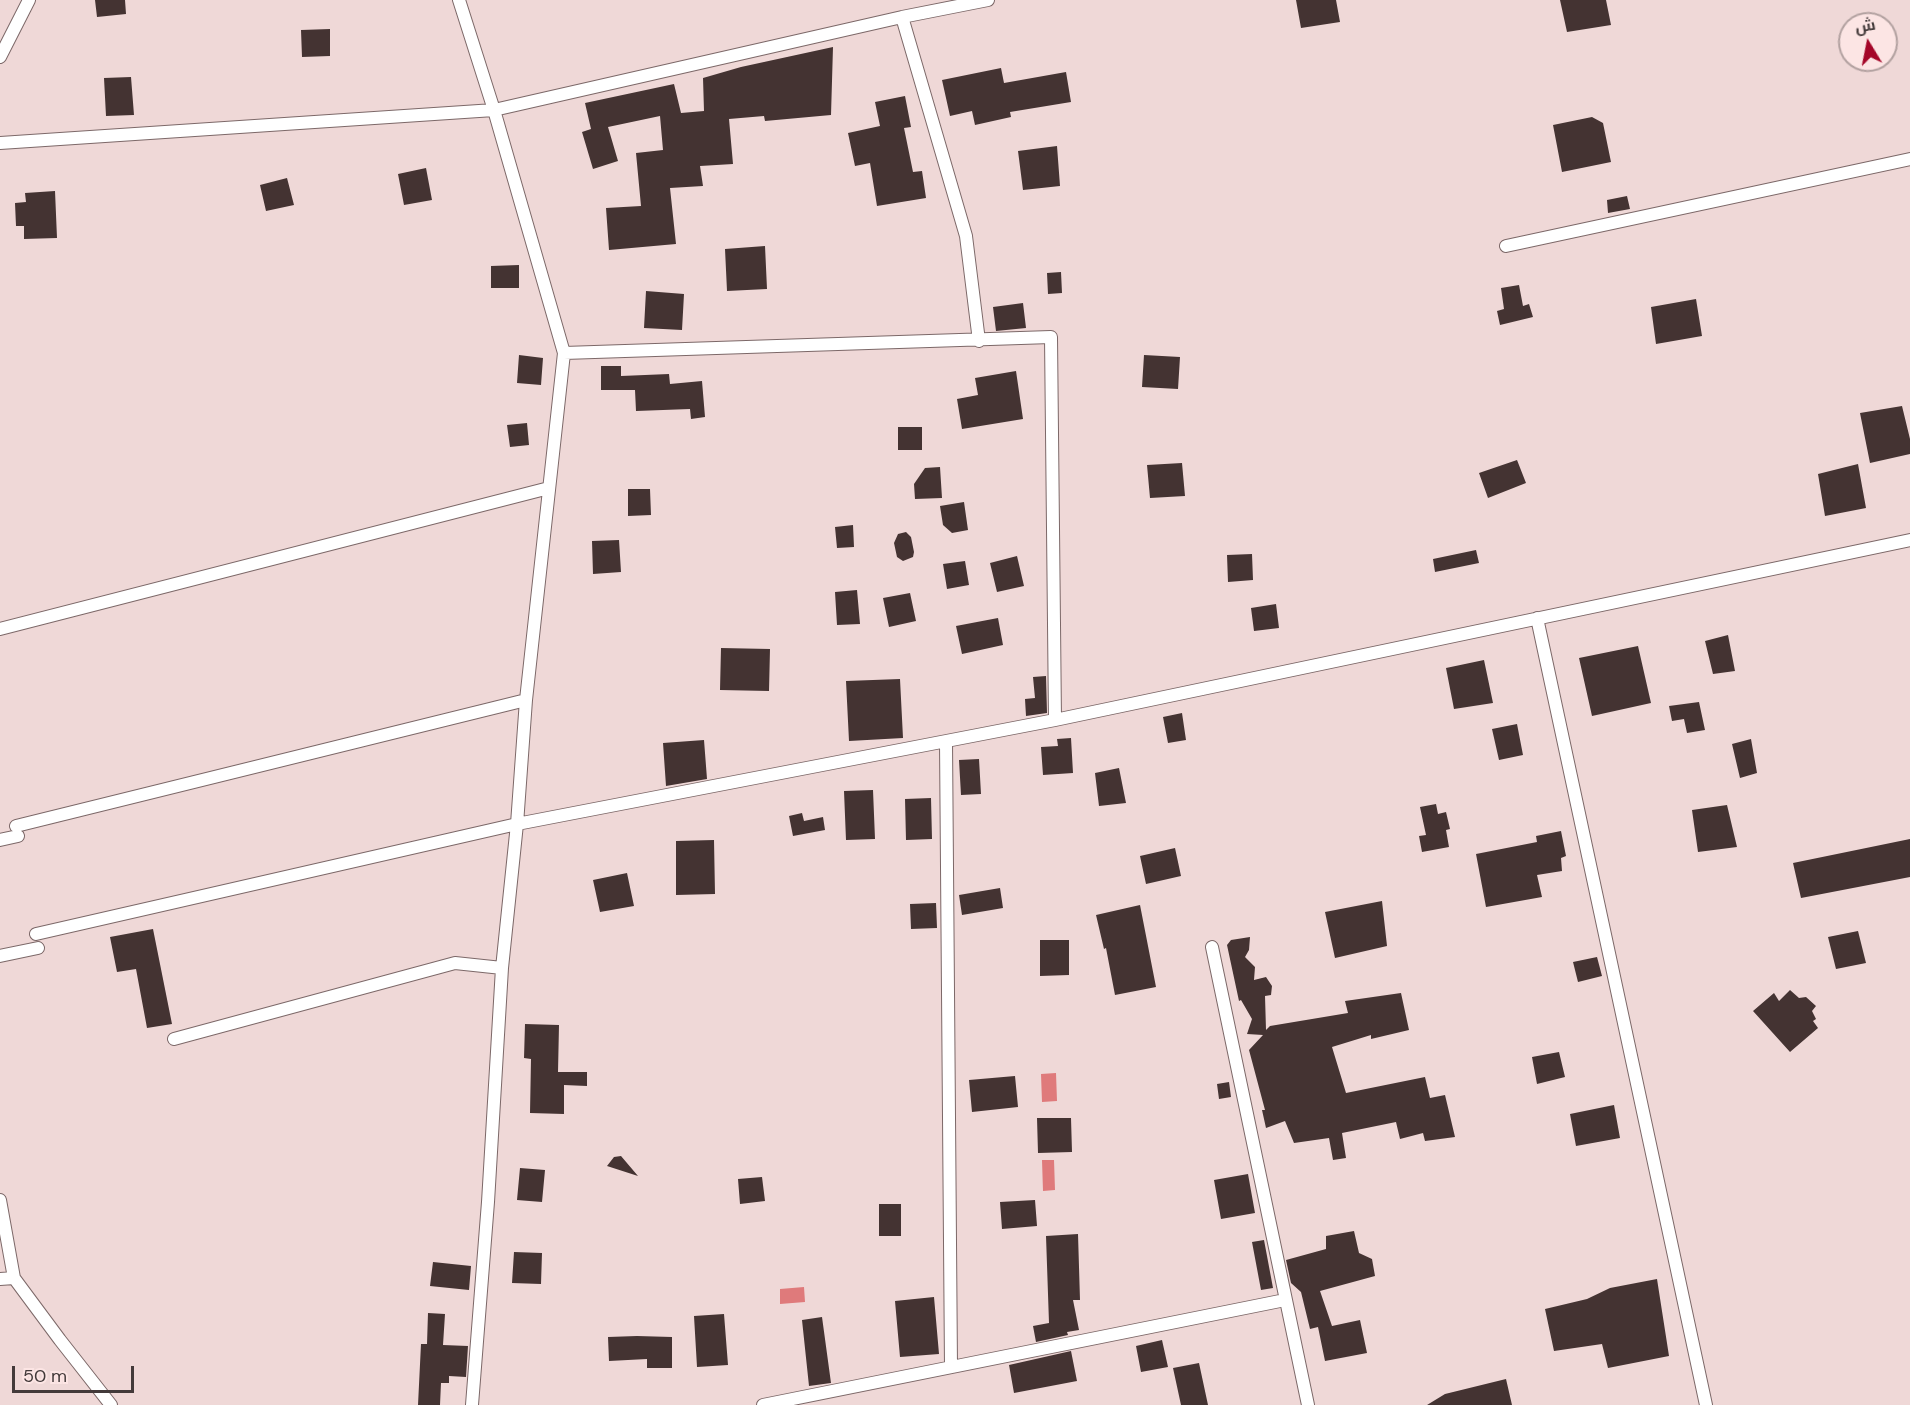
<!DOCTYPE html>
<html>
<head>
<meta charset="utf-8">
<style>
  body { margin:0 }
  #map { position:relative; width:1910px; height:1405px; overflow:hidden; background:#efd8d7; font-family:"DM Sans",Cairo,sans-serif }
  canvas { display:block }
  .north { position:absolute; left:1838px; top:12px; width:60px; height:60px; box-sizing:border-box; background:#fce5e4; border:2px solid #b2a1a0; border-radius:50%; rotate:350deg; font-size:16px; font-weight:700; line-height:24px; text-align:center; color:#433a3a }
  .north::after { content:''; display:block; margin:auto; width:21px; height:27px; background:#a40628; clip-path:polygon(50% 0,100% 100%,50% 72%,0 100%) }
  .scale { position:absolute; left:12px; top:1366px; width:122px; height:27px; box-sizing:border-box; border:3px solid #433a3a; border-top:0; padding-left:8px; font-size:18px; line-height:21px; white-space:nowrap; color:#433a3a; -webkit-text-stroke:4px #fce5e4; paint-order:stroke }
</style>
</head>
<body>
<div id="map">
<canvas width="1910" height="1405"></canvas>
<div class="north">ش</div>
<div class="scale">50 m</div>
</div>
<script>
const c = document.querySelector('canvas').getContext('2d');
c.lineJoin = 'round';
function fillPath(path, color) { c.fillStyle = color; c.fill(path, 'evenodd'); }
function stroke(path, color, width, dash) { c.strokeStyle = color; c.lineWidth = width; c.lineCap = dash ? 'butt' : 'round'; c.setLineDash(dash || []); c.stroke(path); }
const water = new Path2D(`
  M1056 1073 1057 1101 1042 1102 1041 1074Z
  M1042 1160H1054L1055 1190 1043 1191Z
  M804 1287 805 1302 780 1304V1289Z`);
const building = new Path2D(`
  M95 0H125L126 14 97 17Z
  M1296 0H1336L1340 22 1301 28Z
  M1560 0H1606L1611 25 1567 32Z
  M330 29V56L302 57 301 30Z
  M833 47 831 115 765 121 764 116 729 119 733 164 700 166 703 186 670 188 676 244 609 250 606 208 641 206 636 153 663 150 660 116 608 127 618 161 593 169 582 132 591 129 585 103 674 84 681 113 704 111 703 78 741 67Z
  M1001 68 1004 83 1066 72 1071 102 1010 112 1011 117 975 125 972 111 950 116 942 80Z
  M131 77 134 115 106 116 104 78Z
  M905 96 911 127 904 128 913 172 922 171 926 198 877 206 870 163 855 166 848 133 880 126 875 102Z
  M1592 117 1603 123 1611 162 1562 172 1553 125Z
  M1057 146 1060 186 1023 190 1018 151Z
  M426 168 432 200 404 205 398 174Z
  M287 178 294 205 266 211 260 185Z
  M55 191 57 238 24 239V226H16L15 203 26 202 25 193Z
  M1627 196 1630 209 1608 213 1607 200Z
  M765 246 767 289 727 291 725 249Z
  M519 265V288H491V266Z
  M1061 272 1062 293 1048 294 1047 273Z
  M1519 285 1523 306 1529 304 1533 317 1500 325 1497 311 1504 309 1501 288Z
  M646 291 684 294 682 330 644 328Z
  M1696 299 1702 336 1656 344 1651 307Z
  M1023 303 1026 328 996 331 993 307Z
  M519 355 543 358 541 385 517 383Z
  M1144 355 1180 357 1178 389 1142 387Z
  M601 366H621V376L669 374 670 384 702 381 705 417 691 419 690 409 636 411 635 390H601Z
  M1016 371 1023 419 962 429 957 399 978 395 975 378Z
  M1902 406 1910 439V454L1870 463 1860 413Z
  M527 423 529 445 510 447 507 425Z
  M898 427H922V450H898Z
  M1517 460 1526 483 1488 498 1479 473Z
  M1182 463 1185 496 1150 498 1147 465Z
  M1858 464 1866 508 1825 516 1818 474Z
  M940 467 942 498 915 499 914 484 925 468Z
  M628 489H650L651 515 628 516Z
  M964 502 968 530 952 533 943 525 940 506Z
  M853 525 854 547 837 548 835 527Z
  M906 532 911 537 914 552 913 557 903 561 897 557 894 543 898 534Z
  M619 540 621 572 593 574 592 541Z
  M1476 550 1479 563 1435 572 1433 559Z
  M1252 554 1253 580 1228 582 1227 555Z
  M1017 556 1024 586 997 592 990 563Z
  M965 561 969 585 947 589 943 564Z
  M857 590 860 624 837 625 835 592Z
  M910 593 916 621 889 627 883 598Z
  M1276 604 1279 628 1254 631 1251 608Z
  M998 618 1003 645 962 654 956 626Z
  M1728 635 1735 671 1713 674 1705 641Z
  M1638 646 1651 703 1592 716 1579 658Z
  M721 648 770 649 769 691 720 690Z
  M1484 660 1493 703 1454 709 1446 668Z
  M1046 676 1047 713 1026 716 1025 699 1035 698 1033 677Z
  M900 679 903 738 849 741 846 681Z
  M1699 702 1705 730 1687 733 1684 719 1672 721 1669 706Z
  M1182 713 1186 740 1168 743 1163 717Z
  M1517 724 1523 755 1499 760 1492 729Z
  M1071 738 1073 773 1043 775 1041 747 1058 746 1057 739Z
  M1751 739 1757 773 1740 778 1732 744Z
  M704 740 707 779 666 786 663 743Z
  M979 759 981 794 961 795 959 760Z
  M1119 768 1126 803 1099 806 1095 773Z
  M873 790 875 839 846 840 844 791Z
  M931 798 932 839 906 840 905 799Z
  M1436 804 1438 814 1446 812 1450 829 1446 830 1449 847 1422 852 1419 836 1426 835 1420 807Z
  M1727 805 1737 847 1698 852 1692 810Z
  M802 813 804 821 823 817 825 830 793 836 789 816Z
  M1561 831 1566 856 1561 858 1562 871 1537 875 1542 897 1486 907 1476 854 1537 842 1536 836Z
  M1910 839V877L1801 898 1793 863Z
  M714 840 715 894 676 895V841Z
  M1175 848 1181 876 1146 884 1140 856Z
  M627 873 634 906 600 912 593 880Z
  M1000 888 1003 908 962 915 959 895Z
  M1382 901 1387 946 1335 958 1325 912Z
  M936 903 937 928 911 929 910 904Z
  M1140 905 1156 987 1115 995 1106 948 1104 949 1096 915Z
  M153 929 172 1024 147 1028 136 969 117 972 110 937Z
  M1858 931 1866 963 1836 969 1828 937Z
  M1250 937 1249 950 1245 957 1255 967 1254 980 1266 977 1272 986 1271 995 1265 996 1266 1030 1270 1026 1348 1013 1345 1001 1401 993 1409 1030 1371 1039V1035L1332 1047 1346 1093 1425 1077 1430 1098 1445 1095 1455 1137 1425 1141 1423 1133 1400 1139 1396 1122 1342 1133 1346 1158 1333 1160 1329 1138 1294 1143 1285 1121 1266 1128 1262 1110H1265L1249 1050 1263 1035 1247 1034 1252 1019 1241 1000 1239 1001 1227 945 1231 940Z
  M1040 940H1069V975L1040 976Z
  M1597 957 1602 976 1578 982 1573 962Z
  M1790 990 1799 998 1806 997 1816 1006 1812 1011 1816 1019 1813 1021 1818 1028 1790 1052 1753 1011 1774 993 1779 1001Z
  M525 1024 559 1025 558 1072H587V1086L564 1085V1114L530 1113 531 1059 524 1058Z
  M1559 1052 1565 1077 1537 1084 1532 1057Z
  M1015 1076 1018 1107 972 1112 969 1080Z
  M1229 1082 1231 1097 1219 1099 1217 1084Z
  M1614 1105 1620 1138 1576 1146 1570 1114Z
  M1037 1118H1071L1072 1152 1038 1153Z
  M621 1156 638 1176 607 1166 614 1157Z
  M520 1168 545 1170 542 1202 517 1200Z
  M1248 1174 1255 1213 1221 1219 1214 1180Z
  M762 1177 765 1201 740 1204 738 1179Z
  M1035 1200 1037 1226 1002 1229 1000 1202Z
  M879 1204H901V1236H879Z
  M1354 1231 1359 1253 1372 1259 1375 1276 1320 1291 1332 1326 1360 1320 1367 1353 1325 1361 1318 1327 1310 1329 1301 1292 1291 1283 1286 1260 1326 1249V1236Z
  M1078 1234 1080 1300H1073L1079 1330 1067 1332 1068 1335 1036 1342 1033 1326 1049 1323 1046 1236Z
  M1264 1240 1273 1288 1261 1290 1252 1242Z
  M514 1252 542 1253 541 1284 512 1283Z
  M433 1262 471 1266 469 1290 430 1286Z
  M1657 1279 1669 1356 1608 1368 1602 1344 1554 1351 1545 1309 1587 1299 1610 1288Z
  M934 1297 939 1354 900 1357 895 1301Z
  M428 1313 445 1314 443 1345 468 1346 466 1377 449 1376V1383H441L440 1405H418L421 1344H427Z
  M724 1314 728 1365 697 1367 694 1316Z
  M822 1317 831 1383 809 1386 802 1320Z
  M637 1336 672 1337V1368H647V1359L609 1361 608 1337Z
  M1162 1340 1168 1367 1141 1372 1136 1346Z
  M1071 1351 1077 1381 1014 1393 1009 1365Z
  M1199 1363 1208 1405H1181L1173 1368Z
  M1506 1379 1512 1405H1427L1445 1394Z`);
const minor = new Path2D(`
  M459 0 494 110 564 353 526 700 517 824 502 968 488 1202 472 1405
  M902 17 966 236 979 341
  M0 57 29 0
  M0 143 494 110 902 17 988 0
  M1506 246 1910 159
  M564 353 1051 337 1055 720
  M1537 618 1706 1405
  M0 629 549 488
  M946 742 951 1367
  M16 826 526 700
  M0 840 18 836
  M36 934 517 824 1055 720 1910 540
  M1212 947 1308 1405
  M0 956 38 948
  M174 1039 455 963 502 968
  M0 1200 14 1278 60 1340 111 1405
  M0 1279 14 1278
  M763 1405 1285 1300`);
fillPath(water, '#df7a7b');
fillPath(building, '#443332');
stroke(minor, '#7c6868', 14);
stroke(minor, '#fff', 12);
</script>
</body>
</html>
